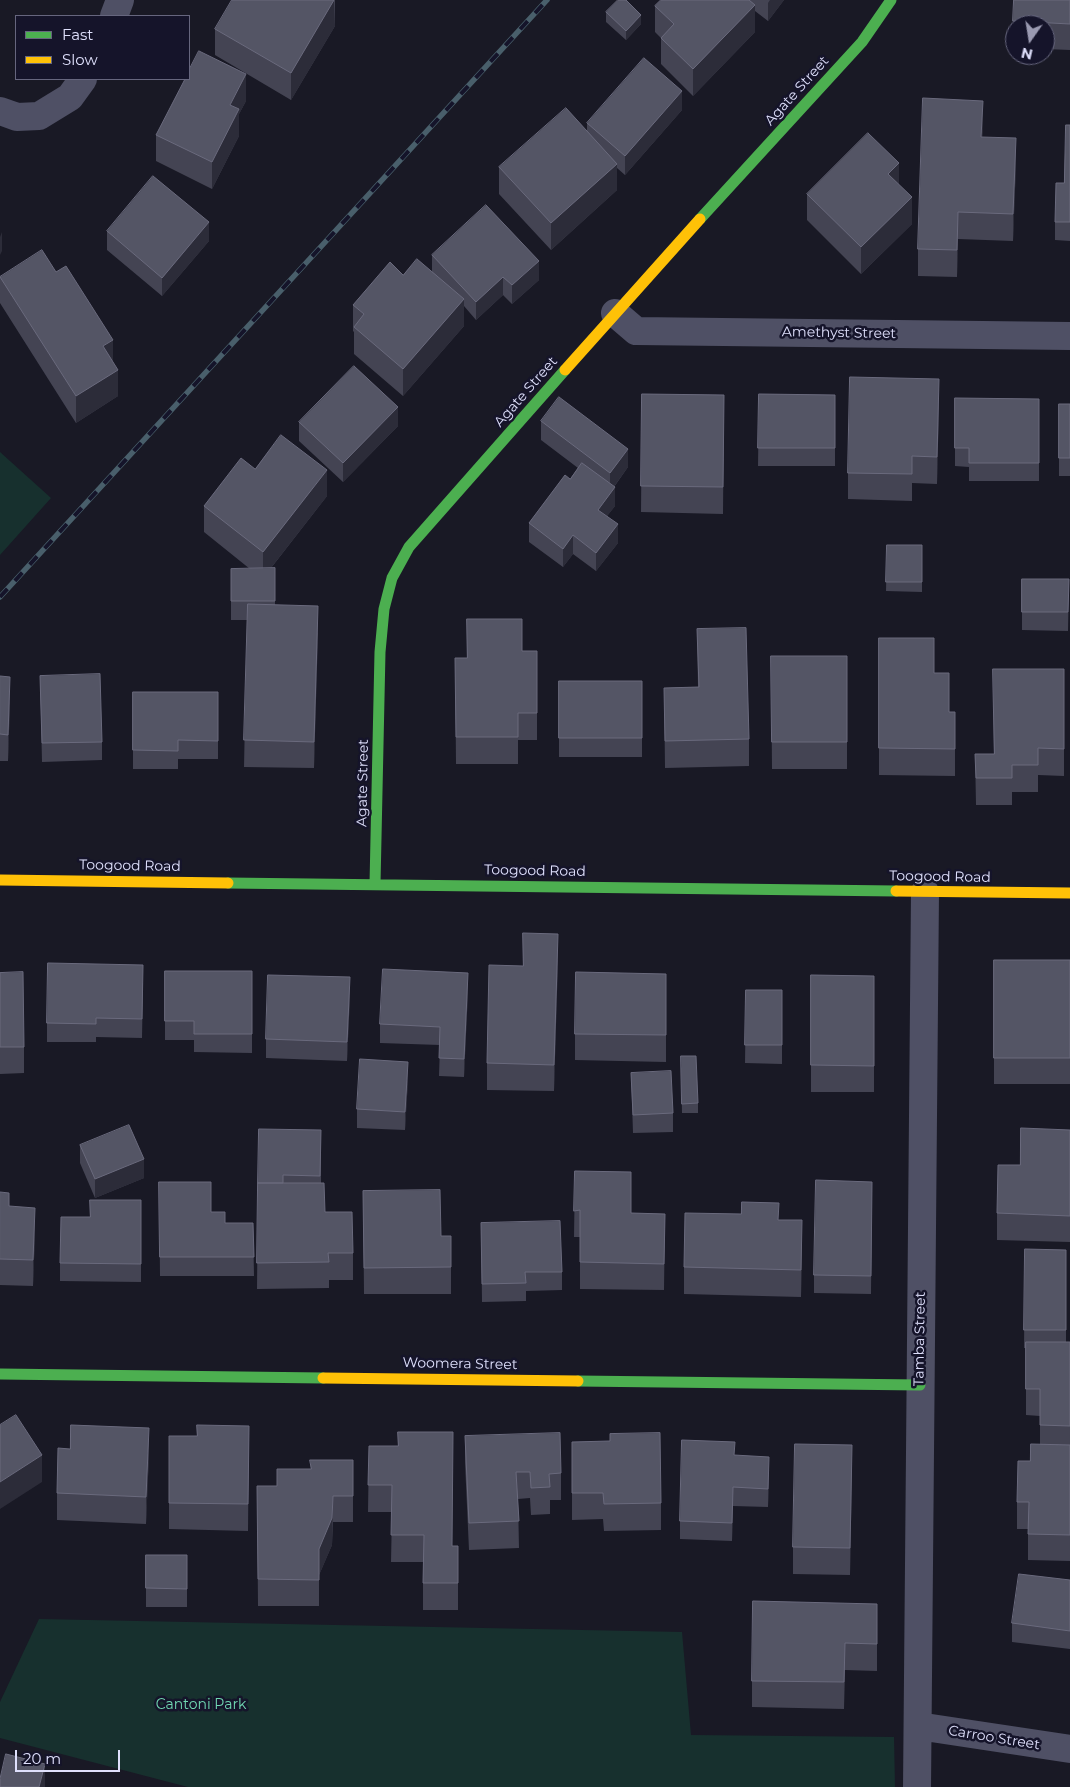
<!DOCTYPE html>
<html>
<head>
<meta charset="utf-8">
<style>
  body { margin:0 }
  #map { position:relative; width:1070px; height:1787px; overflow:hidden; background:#191925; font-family:Montserrat,sans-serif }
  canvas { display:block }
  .legend { position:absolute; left:15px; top:15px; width:175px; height:65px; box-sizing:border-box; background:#15142a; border:1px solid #66667e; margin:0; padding:6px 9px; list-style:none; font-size:15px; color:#dfe0fc }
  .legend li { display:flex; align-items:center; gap:10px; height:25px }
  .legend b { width:25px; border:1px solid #66667e }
  .north { position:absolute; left:1005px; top:15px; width:50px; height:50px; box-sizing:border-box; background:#15142a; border:1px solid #66667e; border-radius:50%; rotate:193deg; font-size:14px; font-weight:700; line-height:20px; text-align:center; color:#dfe0fc }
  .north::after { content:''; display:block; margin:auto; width:18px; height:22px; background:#9a9ab1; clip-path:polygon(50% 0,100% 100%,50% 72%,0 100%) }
  .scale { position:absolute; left:15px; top:1750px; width:105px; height:22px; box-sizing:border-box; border:2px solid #dfe0fc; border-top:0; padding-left:6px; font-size:15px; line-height:18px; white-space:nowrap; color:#dfe0fc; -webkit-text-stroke:4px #15142a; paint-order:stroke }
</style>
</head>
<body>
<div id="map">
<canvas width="1070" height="1787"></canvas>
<ul class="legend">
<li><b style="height:6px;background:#4caf50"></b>Fast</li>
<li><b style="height:6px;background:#ffc107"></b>Slow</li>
</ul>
<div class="north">N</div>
<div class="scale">20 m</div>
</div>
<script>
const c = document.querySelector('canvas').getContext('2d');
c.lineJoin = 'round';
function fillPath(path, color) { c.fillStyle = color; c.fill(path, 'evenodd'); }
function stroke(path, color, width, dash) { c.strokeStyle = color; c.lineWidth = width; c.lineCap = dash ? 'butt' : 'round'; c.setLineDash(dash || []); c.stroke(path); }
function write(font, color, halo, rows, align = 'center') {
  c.font = font + ' Montserrat,sans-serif'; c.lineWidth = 5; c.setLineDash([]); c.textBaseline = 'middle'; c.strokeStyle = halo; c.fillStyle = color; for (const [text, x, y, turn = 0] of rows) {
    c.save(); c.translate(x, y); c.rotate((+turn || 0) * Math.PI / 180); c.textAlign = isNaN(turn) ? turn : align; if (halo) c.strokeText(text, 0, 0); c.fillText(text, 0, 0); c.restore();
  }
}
const green = new Path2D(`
  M0 452 51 498 0 555Z
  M39 1619 682 1632 691 1735 894 1737 895 1787H188L0 1738V1702Z`);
const street = new Path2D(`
  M114 16 120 0
  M0 111 17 117 39 116 70 97 83 79
  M615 313 636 331 1070 336
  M918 1726 1070 1749
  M917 1787 925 892`);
const fast = new Path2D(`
  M700 219 862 42 891 0
  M228 883 896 891
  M375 884 380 652 384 609 392 578 409 547 565 370
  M0 1374 323 1378
  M578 1381 920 1385`);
const slow = new Path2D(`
  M565 370 700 219
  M0 880 228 883
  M896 891 1070 893
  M323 1378 578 1381`);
const rail = new Path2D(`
  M0 597 547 0`);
const wall = new Path2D(`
  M335 0V26L291 100 215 55V29Z
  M661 0H784L768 21 755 11V32L693 96 661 64V38L655 32V6Z
  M1070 0V50L1045 49V25H1015V48H1013V21Z
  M606 12 641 24 626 40 606 22Z
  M246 101 239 114V136L212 189 156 161V135Z
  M682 110 625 175 617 168V190L551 250 499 194V167L587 130V123Z
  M1070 125V241L1055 240V222L1064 183Z
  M983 128 982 137 1016 164 1013 241 958 239 957 277 918 276V249Z
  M899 185 912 224 861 274 807 220V194Z
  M107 231 209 241 162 296 107 250Z
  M432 255 539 280 512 304 503 295 476 320 464 306V326L403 396 354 354V332L353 331V305L403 275 432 272Z
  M0 276 113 362 118 396 76 423 0 303Z
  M642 394 724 395 723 514 641 512Z
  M759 394 835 395V466H758Z
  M955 398 1039 399V481H969V467L955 466Z
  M1059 404H1070V476H1059Z
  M939 406 937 484 912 483V501L848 499V473Z
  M541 421 628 467 614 487 615 506 607 516 618 543 596 571 573 554 563 567 529 542V523L570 479 578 468 541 440Z
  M299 422 398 426 343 482 299 441Z
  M255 469 327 496 271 568H275V605L318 633 314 768 244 767 247 620H231V569H250L204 532V506Z
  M887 545H922V592L886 591Z
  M1022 579H1069L1068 631 1022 630Z
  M697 629 749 739V766L665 768 664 688 698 687Z
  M879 638 934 673 949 712H955V776L879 775Z
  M522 651H537V740H518V764H456L455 658H467Z
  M771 656H847V769H772Z
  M1064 669V776L1038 775V792H1012V805H976L975 754H994Z
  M0 676 10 703 8 761H0Z
  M40 676 102 742V760L42 762Z
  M559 681H642V757H559Z
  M133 692H218V759H178V769H133Z
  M558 960 554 1091 487 1090V1063L523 966Z
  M994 960H1070V1084H994Z
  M165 971H252V1053L194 1052V1040H165Z
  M0 973 24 1047V1073L0 1074Z
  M811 975 874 976V1092H811Z
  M143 983 142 1038 96 1037V1042H47V1023Z
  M746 990H782V1064L745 1063Z
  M468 992 464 1077 439 1076 440 1045 380 1043V1024Z
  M350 996 347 1061 266 1058V1039Z
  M666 1000V1062L575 1060V1034Z
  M681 1066 698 1103V1113H682Z
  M631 1073 673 1113V1132L633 1133Z
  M408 1080 405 1130 357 1128V1109Z
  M321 1130V1183L325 1212 353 1253V1280H329V1288L257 1289 258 1183Z
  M1070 1130V1242L997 1240V1213L1020 1165Z
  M80 1145 144 1178 95 1198 80 1163Z
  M575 1171 631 1213 665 1214 664 1290 580 1289V1237H574Z
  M159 1182 211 1212 225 1223H253L254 1276H160Z
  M872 1182 871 1294 814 1293V1275Z
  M363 1191 441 1236H451V1294H364Z
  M0 1192 9 1206 35 1234 33 1286 0 1285Z
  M141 1200V1282L60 1281V1263L90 1217Z
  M779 1220 802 1246 801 1297 684 1294V1267Z
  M481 1223 562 1272V1290L526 1291V1301L482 1302Z
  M1025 1249 1066 1250V1342H1070V1561L1028 1560V1529H1017V1502L1030 1461 1040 1444V1416L1026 1415V1348H1024Z
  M249 1426 248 1531 169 1529V1436H197Z
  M465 1436 561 1473V1500H550V1514L531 1515 530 1498 518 1499 519 1548 469 1550 465 1463Z
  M572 1442 661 1503V1530L604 1531 603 1519 572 1520Z
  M369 1446 452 1546H458V1610H423V1562H391L392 1512H368Z
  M70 1449 149 1454 146 1524 57 1520V1493Z
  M735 1455 769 1475 768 1507 733 1506 732 1541 680 1539V1521Z
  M353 1460V1522H333L332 1545 319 1575V1606H258L257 1486H277L310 1469Z
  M852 1472 850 1575 793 1574V1547Z
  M146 1555H187V1607H146Z
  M1070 1580V1649L1012 1642V1623Z
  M877 1630V1671L845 1670 844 1709 752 1707V1681Z`);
const shadedWall = new Path2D(`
  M334 0 335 26 291 100V73Z
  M770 0H784L768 21V3Z
  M755 5V32L693 96V69Z
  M641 15V24L626 40V31Z
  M246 74V101L239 114V136L212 189V162L230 105Z
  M682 91V110L625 175V156Z
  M983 101V128L981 164V137Z
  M1016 138V164L1013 241V214Z
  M899 163V190L888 174Z
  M617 164V190L551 250V223Z
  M912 197V224L861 274V247Z
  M958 212V239L957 277V250Z
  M209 222V241L162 296V278Z
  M2 232V251L0 255V237Z
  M539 261V280L512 304V285Z
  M503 277V295L476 320V302Z
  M464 299V326L403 396V369Z
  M113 340V367L103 346Z
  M118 370V396L76 423V396Z
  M939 379V406L937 484V457Z
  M398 407V426L343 482V463Z
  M628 449V467L610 492V473Z
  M327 470V496L263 578V552Z
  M615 487V506L598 528V510Z
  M618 524V543L596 571V553Z
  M573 535V554L563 567V549Z
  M318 606V633L314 768V742Z
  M10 677V703L8 761V735Z
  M558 934V960L554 1091V1065Z
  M468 973V992L464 1077V1059Z
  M350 977V996L347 1061V1042Z
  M408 1062V1080L405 1130V1112Z
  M144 1159V1178L95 1198V1179Z
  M35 1208V1234L33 1286V1260Z
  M802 1220V1246L801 1297V1270Z
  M149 1428V1454L146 1524V1497Z
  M852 1445V1472L850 1575V1548Z
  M42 1455V1482L0 1509V1482Z
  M769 1457V1475L768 1507V1489Z
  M733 1487V1506L732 1541V1523Z
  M333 1496 332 1545 319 1575V1606V1549Z
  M45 1764V1787H39Z`);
const building = new Path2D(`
  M232 0H334L291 73 215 29Z
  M618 0H626L641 15 626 31 606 12Z
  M661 0H749L755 5 693 69 661 38 674 24 655 6Z
  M1014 0H1070V24L1013 21Z
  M199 51 246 74 230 105 239 109 212 162 156 135 185 79H189V70Z
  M644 58 682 91 625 156 587 123Z
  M923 98 983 101 981 137 1016 138 1013 214 958 212 957 250 918 249Z
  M566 108 617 164 551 223 499 167Z
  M1066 125H1070V222H1055L1056 183H1064Z
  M868 133 899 163 888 174 912 197 861 247 807 194Z
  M153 176 209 222 162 278 107 231Z
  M486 205 539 261 512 285 503 277 476 302 432 255Z
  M42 250 56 272 66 266 113 340 103 346 118 370 76 396 0 277Z
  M417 259 464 299 403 369 354 327 364 314 353 305 390 262 403 275Z
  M354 366 398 407 343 463 299 422Z
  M850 377 939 379 937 457 912 456V474L848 473Z
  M642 394 724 395 723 487 641 486Z
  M759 394 835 395V448H758Z
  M559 397 628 449 610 473 541 421Z
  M955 398 1039 399V463H969V448H955Z
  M1059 404H1070V458H1059Z
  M281 435 327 470 263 552 204 506 241 458 255 469Z
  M582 463 615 487 598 510 618 524 596 553 573 535 563 549 529 523 565 475 570 479Z
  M887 545H922V582H886Z
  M275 568V601H231V569Z
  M1022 579H1069L1068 612H1022Z
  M248 604 318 606 314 742 244 740Z
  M467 619H522V651H537V713H518V737H456L455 658H467Z
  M746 628 749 739 665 741 664 688 699 687 697 629Z
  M879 638H934V673H949V712H955V749L879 748Z
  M771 656H847V742H772Z
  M993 669H1064V749L1038 748V765H1012V778H976L975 754H994Z
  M100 674 102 742 42 743 40 676Z
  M0 676 10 677 8 735 0 734Z
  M559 681H642V738H559Z
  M133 692H218V741L178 740V751L133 750Z
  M523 933 558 934 554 1065 487 1063 489 965 523 966Z
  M994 960H1070V1058H994Z
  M48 963 143 965 142 1019 96 1018V1024L47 1023Z
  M383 969 468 973 464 1059 439 1058 440 1027 380 1024Z
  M165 971H252V1034H194V1021H165Z
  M23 972 24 1047H0V973Z
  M576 972 666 974V1035L575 1034Z
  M268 975 350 977 347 1042 266 1039Z
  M811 975 874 976V1066L811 1065Z
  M746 990H782V1045H745Z
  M681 1056H696L698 1103 682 1104Z
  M360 1059 408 1062 405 1112 357 1109Z
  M671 1071 673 1113 633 1115 631 1073Z
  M129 1125 144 1159 95 1179 80 1145Z
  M1021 1128 1070 1130V1216L997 1213 998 1165H1020Z
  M259 1129 321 1130 320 1176 283 1175V1183H258Z
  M575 1171 631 1172V1213L665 1214 664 1264 580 1262V1210L574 1211Z
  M816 1180 872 1182 871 1276 814 1275Z
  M159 1182H211V1212H225V1223H253L254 1257H160Z
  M258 1183H324L325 1212H352L353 1253H328L329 1262 257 1263Z
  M440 1190 441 1236H451V1267L364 1268 363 1191Z
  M0 1192 9 1193V1206L35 1208 33 1260 0 1259Z
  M90 1200H141V1264L60 1263 61 1217H90Z
  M742 1202 779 1203 778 1220H802L801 1270 684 1267 685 1213 741 1214Z
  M560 1221 562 1272H525L526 1283 482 1284 481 1223Z
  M1025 1249 1066 1250V1330H1024Z
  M1026 1342H1070V1426L1040 1425V1389H1026Z
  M16 1415 42 1455 0 1482V1425Z
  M71 1425 149 1428 146 1497 57 1493 58 1448 70 1449Z
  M197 1425 249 1426 248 1504 169 1503V1436H197Z
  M398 1432H453L452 1546H458V1583H423L424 1535H391L392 1485H368L369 1446H398Z
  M560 1433 561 1473 549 1474 550 1487 531 1488 530 1472H516L519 1521 469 1523 465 1436Z
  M660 1433 661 1503 604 1504 603 1493H572V1442L610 1441V1434Z
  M682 1440 735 1442 734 1455 769 1457 768 1489 733 1487 732 1523 680 1521Z
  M795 1444 852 1445 850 1548 793 1547Z
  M1031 1444 1070 1445V1535L1028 1534 1029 1502H1017L1018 1461H1030Z
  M310 1460H353V1496H333L332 1518 319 1549V1580L258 1579 257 1486H277V1469H311Z
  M146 1555H187V1589L146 1588Z
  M1019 1574 1070 1580V1631L1012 1623Z
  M753 1601 877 1604V1644L845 1643 844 1682 752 1681Z
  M6 1754 45 1764 39 1787H0V1779Z`);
const streetNames = [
  ["Agate Street",797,91,-48],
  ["Amethyst Street",839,333,1],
  ["Agate Street",526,392,-49],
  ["Agate Street",363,783,-89],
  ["Toogood Road",130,866,1],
  ["Toogood Road",535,871,1],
  ["Toogood Road",940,877,1],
  ["Tamba Street",920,1339,-89],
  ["Woomera Street",460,1364,1],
  ["Carroo Street",994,1738,9]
];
const parkNames = [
  ["Cantoni Park",201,1705]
];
fillPath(green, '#17302e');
stroke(street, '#4f5065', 28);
stroke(fast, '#4caf50', 11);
stroke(slow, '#ffc107', 11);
stroke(rail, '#495f6b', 5.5);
stroke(rail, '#15142a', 4, [11]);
fillPath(wall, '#444453');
fillPath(shadedWall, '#2c2c39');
fillPath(building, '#545565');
stroke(building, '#6a6a7d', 1);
write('14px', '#dfe0fc', '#15142a', streetNames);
write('14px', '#70d8b2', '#15142a', parkNames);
</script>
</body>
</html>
